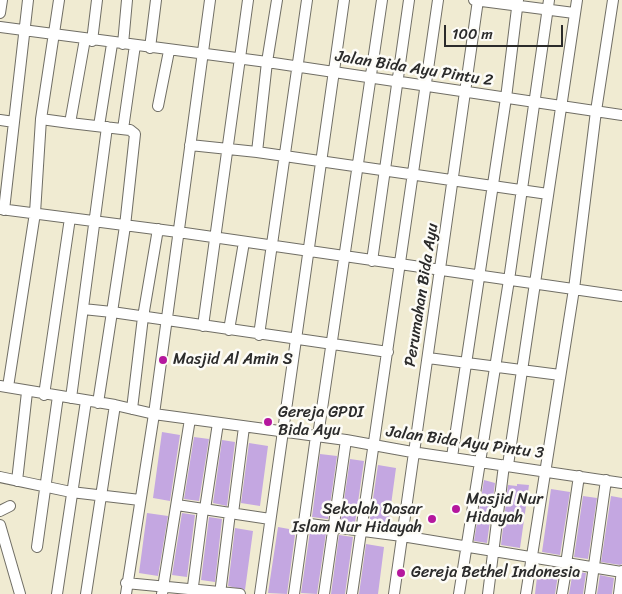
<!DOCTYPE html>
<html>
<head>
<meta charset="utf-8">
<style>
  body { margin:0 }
  #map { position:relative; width:622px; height:594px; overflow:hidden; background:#f0ebd2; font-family:Sriracha,sans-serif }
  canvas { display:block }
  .scale { position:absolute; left:444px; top:25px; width:119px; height:22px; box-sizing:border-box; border:2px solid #2b2b2b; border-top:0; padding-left:6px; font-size:15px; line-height:18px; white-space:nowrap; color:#2b2b2b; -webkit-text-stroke:4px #fdfcf7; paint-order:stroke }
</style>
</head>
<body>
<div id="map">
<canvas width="622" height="594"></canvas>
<div class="scale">100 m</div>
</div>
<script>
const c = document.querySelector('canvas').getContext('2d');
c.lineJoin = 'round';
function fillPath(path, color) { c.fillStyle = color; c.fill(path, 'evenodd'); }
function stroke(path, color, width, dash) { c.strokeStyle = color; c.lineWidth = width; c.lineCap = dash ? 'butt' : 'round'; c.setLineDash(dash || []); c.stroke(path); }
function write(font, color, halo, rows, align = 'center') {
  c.font = font + ' Sriracha,sans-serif'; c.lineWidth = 5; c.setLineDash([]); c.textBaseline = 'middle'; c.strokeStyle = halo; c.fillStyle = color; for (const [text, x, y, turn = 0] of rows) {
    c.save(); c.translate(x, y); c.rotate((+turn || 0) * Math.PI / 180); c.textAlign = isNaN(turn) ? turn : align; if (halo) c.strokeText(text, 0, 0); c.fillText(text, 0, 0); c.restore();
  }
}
const building = new Path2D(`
  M162 432 180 435 170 501 153 498Z
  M194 437 209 439 199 501 184 499Z
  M222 440 235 442 227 506 213 503Z
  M249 443 268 446 260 506 241 503Z
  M320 454 337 456 328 519 312 517Z
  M350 459 364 461 355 523 341 521Z
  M378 465 396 468 388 527 369 525Z
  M484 480 495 483 487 543 474 541Z
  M517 484 529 485 520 548 501 545 508 485 517 486Z
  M551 489 570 492 560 555 542 552Z
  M583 496 597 498 588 559 574 557Z
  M611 496 622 498V564L620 565 601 562Z
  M147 513 168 516 158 576 139 573Z
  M182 513 195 515 187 577 172 575Z
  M209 517 222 519 215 582 201 580Z
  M278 527 289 529V532L295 535 287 594 268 593Z
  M235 528 253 531 245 590 228 586Z
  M310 531 326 533 317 594 301 593Z
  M339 535 353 537 345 594H331Z
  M366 544 384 547 378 594H359Z
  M551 567 559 569 555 594H535L538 568 550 569Z
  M573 571 586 573 583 594H569Z
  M600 575 614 578 612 594H597Z`);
const street = new Path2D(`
  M474 0 574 13
  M0 13 2 0
  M0 27 267 62 622 115
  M92 41 97 0
  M123 44 127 0
  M150 48 156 0
  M158 106 169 51
  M41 119 70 123 85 39
  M0 120 14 122 28 0
  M70 123 130 130 135 134 125 226 112 312 83 309
  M99 126 112 44
  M123 129 135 45
  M190 145 257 152 548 194
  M257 152 267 62 277 0
  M0 209 178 232 622 296
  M4 210 14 122
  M372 261 409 0
  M203 326 248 0
  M229 330 244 242
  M259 335 307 0
  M428 358 560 375
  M0 386 115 405 154 414 346 440 412 452 622 483
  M8 387 35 213 41 119 59 0
  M44 395 70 218
  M71 398 107 127
  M98 403 112 312 388 352
  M132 409 143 317 158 229
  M318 436 382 0
  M452 457 506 98 518 0
  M508 465 577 0
  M0 477 71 492 140 500
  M17 481 27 392
  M177 505 270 519
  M205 509 218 423
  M0 511 10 506
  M233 513 244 427
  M302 523 402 536 622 572
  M0 525 20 594
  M37 547 58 396
  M566 564 579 476
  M126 583 240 594
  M57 594 86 401
  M86 594 115 405
  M126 594 154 414 210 0
  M162 594 190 419
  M192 594 203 509
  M220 594 230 513
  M260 594 344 0
  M294 594 316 436
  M324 594 346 440
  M352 594 438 0
  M394 594C421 396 451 198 478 0
  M459 594 509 280 549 0
  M488 594 504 465
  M526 594 574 289 596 111 613 0
  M562 594 567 564
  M590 594 606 480
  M619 594 622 571`);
const markers = [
  [163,360,5,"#b5179e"],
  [268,422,5,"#b5179e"],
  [456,509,5,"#b5179e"],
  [432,519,5,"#b5179e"],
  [401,573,5,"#b5179e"]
];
const streetNames = [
  ["Jalan Bida Ayu Pintu 2",414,69,9],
  ["Perumahan Bida Ayu",422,295,-81],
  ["Jalan Bida Ayu Pintu 3",465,443,8]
];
const poiNames = [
  ["Masjid Al Amin S",173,360],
  ["Gereja GPDI",278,413],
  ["Bida Ayu",278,431],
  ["Masjid Nur",466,500],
  ["Hidayah",466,518],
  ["Sekolah Dasar",422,510,"right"],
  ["Islam Nur Hidayah",422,528,"right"],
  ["Gereja Bethel Indonesia",411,573]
];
fillPath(building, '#c4a7e1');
stroke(street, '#706e65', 12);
stroke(street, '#fff', 10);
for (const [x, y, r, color] of markers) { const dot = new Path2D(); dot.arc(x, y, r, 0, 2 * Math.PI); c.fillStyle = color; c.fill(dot); stroke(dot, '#fdfcf7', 2); }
write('16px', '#2b2b2b', '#fdfcf7', streetNames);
write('16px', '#2b2b2b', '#fdfcf7', poiNames, 'left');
</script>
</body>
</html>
